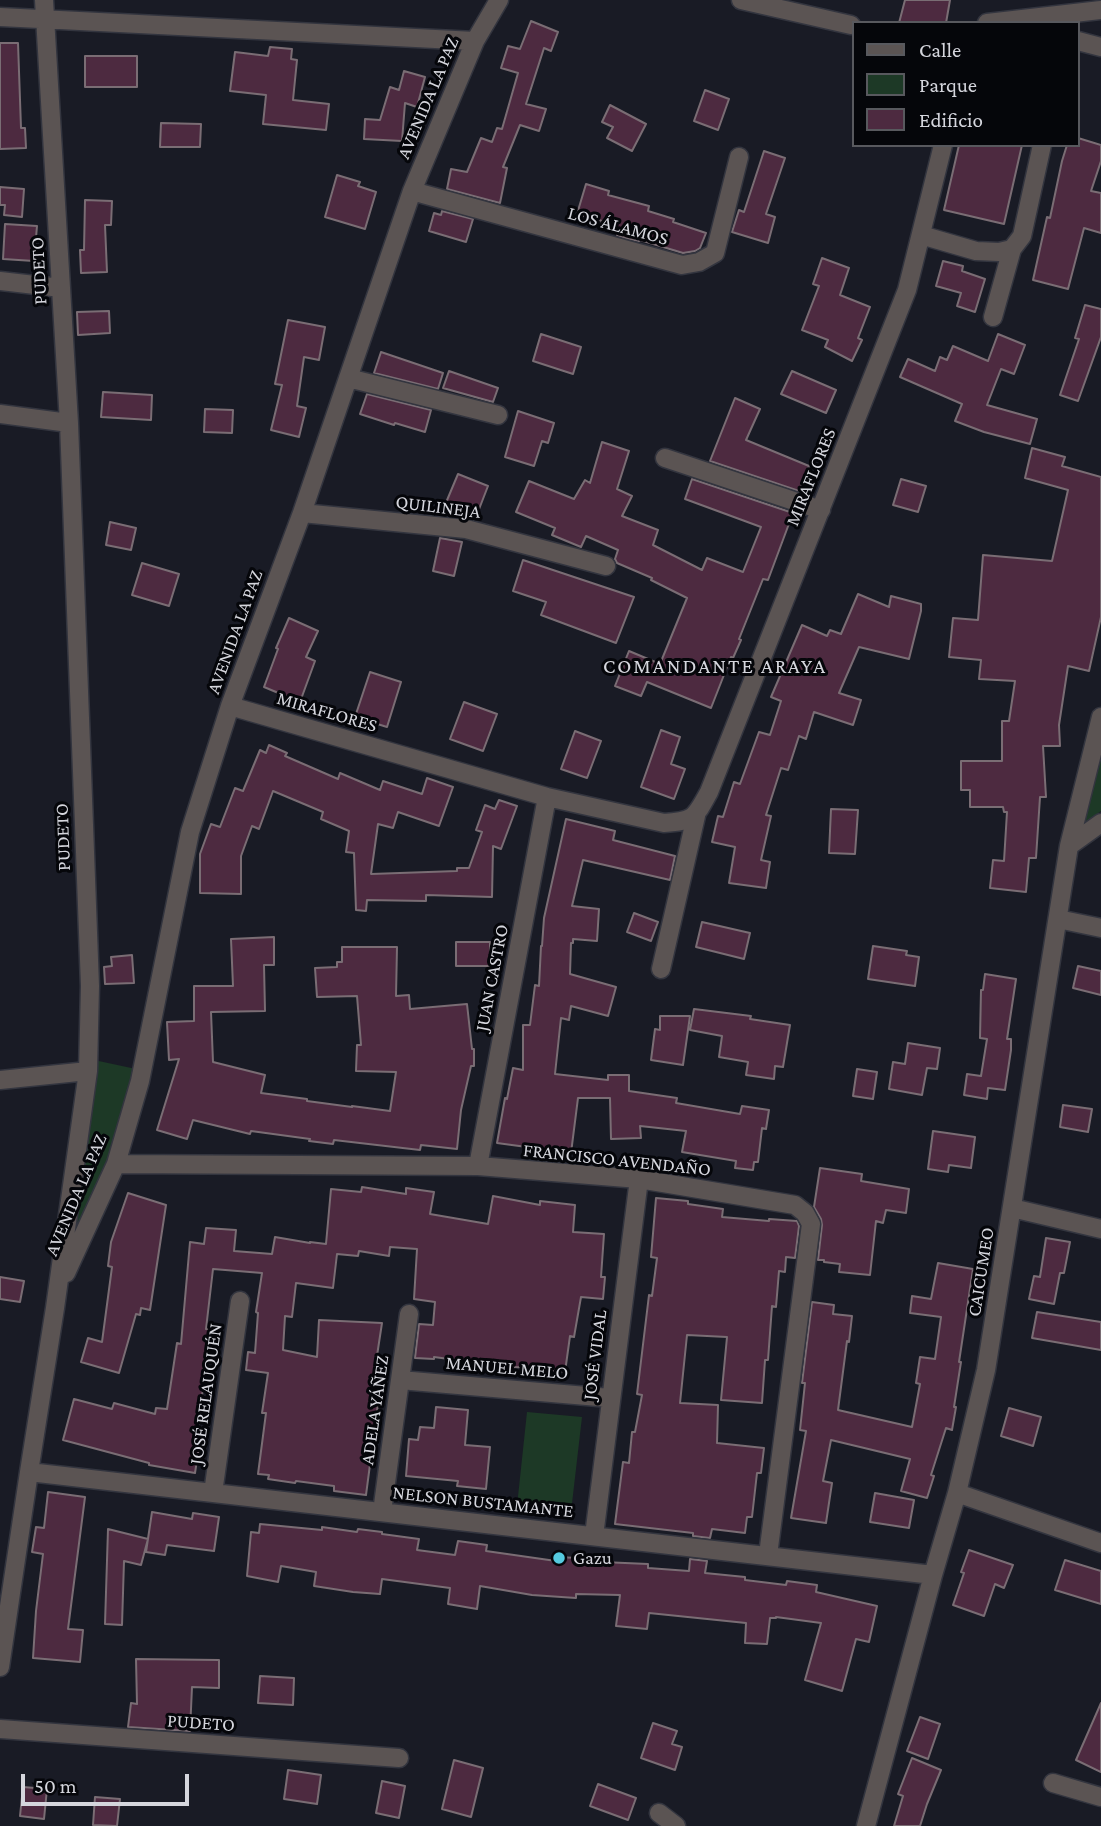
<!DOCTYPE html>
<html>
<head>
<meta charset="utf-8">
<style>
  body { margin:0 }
  #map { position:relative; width:1101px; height:1826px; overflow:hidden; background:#191b25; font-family:"Crimson Pro",serif }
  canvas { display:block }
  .legend { position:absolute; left:852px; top:21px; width:228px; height:126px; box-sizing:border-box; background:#05060a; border:2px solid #58595e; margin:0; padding:9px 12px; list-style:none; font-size:21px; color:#d5d6dd }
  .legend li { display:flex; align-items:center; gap:14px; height:35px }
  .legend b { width:35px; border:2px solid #58595e }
  .scale { position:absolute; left:21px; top:1774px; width:168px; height:32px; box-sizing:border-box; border:4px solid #d5d6dd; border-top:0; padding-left:9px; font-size:21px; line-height:24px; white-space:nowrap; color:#d5d6dd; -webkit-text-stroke:5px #05060a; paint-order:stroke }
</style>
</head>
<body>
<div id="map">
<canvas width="1101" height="1826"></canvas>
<ul class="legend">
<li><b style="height:9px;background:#5b5453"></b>Calle</li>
<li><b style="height:19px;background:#1d3926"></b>Parque</li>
<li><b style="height:19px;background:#4d2a40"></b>Edificio</li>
</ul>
<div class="scale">50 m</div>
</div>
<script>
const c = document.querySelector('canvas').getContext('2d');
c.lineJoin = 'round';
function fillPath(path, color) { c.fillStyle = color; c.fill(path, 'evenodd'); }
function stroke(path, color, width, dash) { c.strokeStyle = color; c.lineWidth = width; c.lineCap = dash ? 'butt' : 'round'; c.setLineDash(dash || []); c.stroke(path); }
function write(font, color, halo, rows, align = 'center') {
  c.font = font + ' "Crimson Pro",serif'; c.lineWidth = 6; c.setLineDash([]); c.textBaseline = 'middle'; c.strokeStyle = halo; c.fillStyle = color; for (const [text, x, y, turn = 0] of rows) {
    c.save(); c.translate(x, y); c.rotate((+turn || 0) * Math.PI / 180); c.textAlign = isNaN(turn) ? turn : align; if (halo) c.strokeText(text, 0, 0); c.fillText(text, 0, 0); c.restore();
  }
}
const green = new Path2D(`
  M1101 751V811L1082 825Z
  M94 1060 136 1069 111 1164 68 1256Z
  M527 1412 582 1417 571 1512 517 1506Z`);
const building = new Path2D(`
  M905 0H950L946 23H899Z
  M531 21 558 32 551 51 544 48 526 104 546 109 539 131 520 125 503 167 507 168 500 203 447 189 451 169 467 172 481 138 492 142 497 128 502 129 518 73 501 68 508 46 520 49Z
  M0 43H18L21 128H25L26 148 0 149Z
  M270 47 292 49 291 59 297 60 293 100 329 104 326 130 263 124 266 95 230 91 235 52 268 56Z
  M85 56H137V87H85Z
  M404 71 425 77 417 107 405 103 402 141 364 139 365 119 380 120 390 87 399 90Z
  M705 90 729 99 718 130 694 121Z
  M610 105 646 124 632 151 607 138 613 127 602 122Z
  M161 123 201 124 200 147H160Z
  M1078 138 1101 145V161L1091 191 1101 193V233L1084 228 1068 289 1033 280 1047 217 1050 218 1062 161 1067 145H1078Z
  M959 145H1022L1004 224 944 210Z
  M764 151 785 158 766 214 775 217 768 243 732 232 739 210 744 212Z
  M337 175 360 182 358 186 376 192 365 229 325 217Z
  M586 184 609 191 608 195 649 206 648 211 674 219 673 222 706 233 700 248 695 251 683 253 640 240 639 241 626 238 617 235 618 233 600 228 602 221 577 214Z
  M0 187 24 189 22 217 4 215 5 205H0Z
  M85 200 112 201 111 225H105L107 272 81 273 80 250H84Z
  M442 211 473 219 466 242 429 231 434 213 441 215Z
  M5 224 37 226 34 261 3 259Z
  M822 258 849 268 840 295 870 307 858 338 862 340 852 361 825 347 828 340 802 330 819 286 813 284Z
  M943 261 963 266 962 271 985 279 975 312 957 306 961 293 936 286Z
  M1085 305 1101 309V337L1078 401 1060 395 1079 339 1075 338Z
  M109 311 110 333 78 335 77 312Z
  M288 320 325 327 319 360 304 357 297 406 306 408 299 437 271 430 282 385 275 384Z
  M541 334 581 347 573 374 533 361Z
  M998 334 1025 345 1014 374 1001 369 987 405 1037 419 1030 444 984 432 955 421 962 404 900 377 908 359 935 371 940 357 947 360 953 346 988 361Z
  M381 352 443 373 438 389 374 373Z
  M449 371 498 388 493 402 443 388Z
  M792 371 836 390 826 413 781 394Z
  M103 392 152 395 151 420 101 417Z
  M367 394 431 410 425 432 395 423 394 425 360 414Z
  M735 398 760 409 746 440 809 466 799 491 710 461Z
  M205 409 233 410 232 433 204 432Z
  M518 411 554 423 548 443 542 441 534 466 505 457Z
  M602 442 629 451 617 489 632 496 622 516 658 530 653 545 702 570 707 558 743 572 761 527 685 499 692 479 793 513 768 580 763 579 739 639 741 640 733 658 731 657 711 708 647 682 641 696 615 686 629 651 660 664 687 598 651 580 652 578 617 563 615 559 618 550 586 536 581 547 552 535 555 528 516 512 529 481 574 499 585 480 590 483Z
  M1032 448 1065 457 1062 466 1101 477V617L1089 671 1068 666 1059 725 1060 746H1043L1046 797H1040L1036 858H1029L1026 892 990 888 993 860 1004 861 1007 812H1004L1003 807H970V790H961V761H1002V721H1009L1015 681 979 679 981 660 949 657 953 618 978 620 983 555 1052 561 1068 490 1025 478Z
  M458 474 488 486 476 517 445 505Z
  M901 479 926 486 918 512 893 505Z
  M110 522 136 528 131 550 106 545Z
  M440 538 462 542 454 576 433 571Z
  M523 560 634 597 616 643 541 615 546 602 513 591Z
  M142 563 179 574 169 606 132 595Z
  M858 594 889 607 891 596 921 604V611L909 659 859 647 839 693 861 700 853 725 814 712 806 739 799 736 788 770 781 768 766 815 771 816 761 860 770 862 766 888 729 883 735 847 712 842 718 816 723 817 734 782 740 784 759 732 770 735 781 701 771 697 802 625 827 636 830 630 841 634Z
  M289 618 318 631 306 657 315 661 300 702 264 687 278 649 276 648Z
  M370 672 401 682 387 727 355 717Z
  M464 702 497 714 483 751 450 739Z
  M661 730 680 737 671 764 685 769 674 799 641 787Z
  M575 731 601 741 587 778 561 769Z
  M269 745 287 753 285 756 338 779 340 773 380 790 383 781 422 794 427 778 453 787 439 826 398 812 393 828 378 824 371 874 457 871V868H469L482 832 476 830 485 805 495 809 499 800 517 806 501 849 493 846 492 897 426 895V901L367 900 366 911 356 910 354 853 346 852 349 831 321 819 323 812 273 791 259 829 252 826 241 856V894L200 893V854L211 824 220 827 235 788 243 791 260 750 266 753Z
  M831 809 858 810 855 854 829 853Z
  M566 819 615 831 613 840 675 856 670 880 583 860 572 906 599 909 597 941 573 939V943H571L570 974 616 987 608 1016 571 1006 569 1020 561 1018 555 1074 608 1080V1075H629V1091L677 1098 676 1103 740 1114 742 1106 769 1110 766 1129 762 1128 758 1162H754L753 1170 735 1168 736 1161 682 1152 686 1131 640 1126 641 1138 611 1139 610 1098H578L571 1153 497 1143 505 1098 507 1099 513 1068 523 1070V1025H530L535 985 539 986 541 946H542L544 918Z
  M634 913 658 922 651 941 627 932Z
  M702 922 750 933 744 959 696 947Z
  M274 937V965H264L265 1011 211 1012 213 1062 265 1075 261 1093 307 1099V1101L352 1107V1106L390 1111 396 1072 356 1071 357 1045H361L357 996 317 997 315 968 337 967V962H342V947H397L396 996 409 995 410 1009 467 1004 472 1049H474V1066H471L461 1110 457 1149 421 1145 420 1150 334 1140 333 1144 309 1141 310 1139 251 1131 250 1134 193 1120 187 1139 157 1130 179 1059 169 1060 167 1022 194 1021V986H233L231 939Z
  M456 942H490V966H456Z
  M873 946 907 951 906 955 919 957 915 986 868 979Z
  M132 955 134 983 105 984 104 967 112 966 111 957Z
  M1078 966 1101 971V995L1073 988Z
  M985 974 1016 979 1007 1039H1011V1050L1005 1090 988 1088 987 1099 964 1095 967 1074 981 1076 987 1039 980 1038 981 990H983Z
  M694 1009 751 1016 750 1019 790 1025 783 1067 775 1066 774 1079 746 1075 748 1062 719 1057 722 1036 690 1030Z
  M660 1016H690L683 1065 651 1060 655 1029 660 1030Z
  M908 1043 940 1048 937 1069 927 1068 922 1095 889 1089 893 1062 905 1064Z
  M857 1069 877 1072 873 1099 853 1096Z
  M1063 1105 1092 1109 1088 1132 1060 1127Z
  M933 1131 975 1137 971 1168 949 1165 948 1172 928 1169Z
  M820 1168 862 1174 861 1181 909 1189 906 1213 886 1210 883 1223 876 1221 870 1275 839 1272 840 1264 824 1262V1260H818L822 1225 821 1219 814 1207Z
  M362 1187 406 1194V1188L434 1192 430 1214 488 1224 493 1196 540 1205V1201L575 1205 573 1232 604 1234 601 1277H605L603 1299 581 1297 574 1337 570 1336 565 1372 535 1368 471 1365V1362L434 1357V1359L415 1358 419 1324 433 1325 435 1302 414 1299 417 1249 390 1247 389 1256 359 1251 358 1256 337 1254 333 1288 296 1283 292 1317 285 1316 283 1350 317 1357 319 1320 382 1323 371 1395 379 1396 366 1495 334 1491V1486L296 1481 295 1483 268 1479 269 1475 258 1474 266 1413H262L268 1373 246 1370 248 1352 255 1353 258 1313 256 1312 262 1273 213 1269 206 1329H215L213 1346H208L196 1446 199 1447 195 1473 149 1465V1463L63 1440 74 1399 112 1409 114 1403 155 1414 156 1408 167 1409 177 1343 181 1344 190 1242 204 1244 206 1228 236 1230 234 1251 272 1254 275 1237 310 1243V1242L326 1244 331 1189 361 1192Z
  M128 1193 166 1205 150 1310 141 1308 140 1315 136 1314 119 1373 81 1362 88 1338 102 1342 112 1267 108 1266 111 1242Z
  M656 1198 688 1201V1204L723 1209 722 1217 769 1221V1219L797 1221 799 1226 795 1258 786 1257 785 1272 779 1271 776 1307 772 1306 768 1360H765L762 1403 721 1400 727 1337 687 1335 680 1403 718 1405 717 1443 764 1448 761 1473H757L752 1517H747L745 1533 712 1529 710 1538 693 1536V1533L615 1524 623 1462 629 1463 632 1432H635L642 1395 637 1394 649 1295 652 1296 657 1258 651 1257Z
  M1046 1238 1070 1242 1064 1273H1060L1054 1304 1029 1299 1034 1276 1040 1277Z
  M938 1263 973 1269 959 1362H961L954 1407H956L952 1430 946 1428 931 1475 934 1476 927 1498 901 1491 910 1459 831 1440 823 1481 832 1483 826 1523 791 1518 806 1431 800 1430 805 1383H802L812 1302 834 1305 833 1314 852 1316 849 1342 847 1341 838 1410 912 1427 920 1384 916 1383 920 1357 935 1359 941 1317 910 1313 912 1296 931 1299Z
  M0 1277 24 1281 20 1302 0 1299Z
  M1037 1312 1101 1322V1350L1032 1338Z
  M436 1407 468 1410 465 1445 490 1447 486 1489 457 1486 458 1481 406 1476 409 1439 418 1440 420 1427 434 1428Z
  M1009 1408 1041 1417 1033 1446 1001 1436Z
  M48 1492 85 1497 68 1629 83 1630 80 1662 33 1658 36 1611 43 1554 32 1552 36 1527 44 1528Z
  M875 1493 914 1500 909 1528 870 1522Z
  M152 1512 192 1519 193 1513 219 1517 214 1551 167 1545 165 1555 146 1552Z
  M260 1524 322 1530V1527L357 1532 358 1529 382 1532V1534L419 1539 417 1550 455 1555 458 1541 487 1545 486 1551 556 1561V1557L579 1558V1561L648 1564V1568L689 1571 690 1559 707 1561 705 1573 745 1577V1580L786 1585 787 1581 817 1585 816 1592 877 1606 869 1642 856 1639 842 1691 805 1680 821 1623 776 1617V1618H770L767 1644 745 1643 746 1623 649 1613 647 1629 616 1626 620 1595 576 1594V1598L532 1595 480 1586 477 1609 448 1604 450 1588 382 1579 380 1594 353 1592 314 1586 316 1572 281 1566 278 1582 247 1576 251 1532 259 1533Z
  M108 1529 148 1539 141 1565 124 1561 122 1625 105 1624Z
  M969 1550 1013 1565 1004 1588 995 1584 984 1616 953 1605 964 1573 961 1572Z
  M1065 1560 1101 1571V1604L1055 1590Z
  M136 1659 219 1660V1688L192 1687 190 1731 128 1727 131 1703 137 1704Z
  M260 1676 294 1678 293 1705 258 1703Z
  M1101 1703V1772L1076 1760Z
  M920 1717 940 1724 928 1759 907 1751Z
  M653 1723 677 1731 672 1744 682 1747 675 1770 641 1758Z
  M912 1758 941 1770 927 1804 920 1826H894L903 1796 898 1794Z
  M454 1760 483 1768 471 1817 442 1809Z
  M288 1770 321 1775 317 1804 284 1799Z
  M382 1781 405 1786 399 1818 376 1813Z
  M598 1784 636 1798 628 1820 590 1806Z
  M23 1787 47 1789 44 1819 20 1816Z
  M95 1797 120 1799 117 1826 93 1825Z`);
const minor = new Path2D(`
  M741 0 851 25
  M0 17 475 41
  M987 23 1101 10
  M1078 41 1101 47
  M412 191 682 265 699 262 715 253 739 157
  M921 235 976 251 999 252 1012 249 1022 236 1042 145
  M0 281 61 288
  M993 317 1012 249
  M348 378 498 415
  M0 414 69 423
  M665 458 821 510
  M302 513 466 529 606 566
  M230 706 547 797 664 823C694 821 695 818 709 792L907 290 943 145
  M1069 846 1101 823
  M1058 919 1101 928
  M661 969 696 816
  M0 1080 88 1071
  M116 1164 478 1166 639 1179 795 1205 805 1213 811 1224 768 1555
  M478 1166 547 797
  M1012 1208 1101 1229
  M66 1273 116 1164 140 1081 190 832 230 706 302 513 412 191 475 41 499 0
  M400 1380 610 1398
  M29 1472 933 1575
  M213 1493 240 1301
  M957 1493 1101 1543
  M382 1512 409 1314
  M594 1536 639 1179
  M0 1667 29 1472 55 1308 88 1071 90 986 69 423 44 0
  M0 1729 399 1758
  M1053 1783 1101 1797
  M659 1813 676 1826
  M866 1826 933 1575 957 1493 986 1370 1069 846 1101 717`);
const markers = [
  [559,1558,7,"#55cadf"]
];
const streetNames = [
  ["AVENIDA LA PAZ",428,98,-67],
  ["LOS ÁLAMOS",618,226,15],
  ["PUDETO",39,271,-93],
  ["MIRAFLORES",811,477,-68],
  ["QUILINEJA",438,507,7],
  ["AVENIDA LA PAZ",235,632,-70],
  ["MIRAFLORES",327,712,16],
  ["PUDETO",63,837,-92],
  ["JUAN CASTRO",492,978,-79],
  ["FRANCISCO AVENDAÑO",617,1160,6],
  ["AVENIDA LA PAZ",76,1195,-67],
  ["CAICUMEO",981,1272,-81],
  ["JOSÉ VIDAL",595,1355,-83],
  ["MANUEL MELO",507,1368,5],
  ["JOSÉ RELAUQUÉN",206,1394,-82],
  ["ADELA YÁÑEZ",375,1410,-82],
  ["NELSON BUSTAMANTE",483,1502,6],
  ["PUDETO",201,1723,4]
];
const poiNames = [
  ["Gazu",573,1558]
];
const neighbourhoodNames = [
  ["COMANDANTE ARAYA",715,667]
];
fillPath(green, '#1d3926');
fillPath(building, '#4d2a40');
stroke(building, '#7a6d74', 2);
stroke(minor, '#33353f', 21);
stroke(minor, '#5b5453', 18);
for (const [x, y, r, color] of markers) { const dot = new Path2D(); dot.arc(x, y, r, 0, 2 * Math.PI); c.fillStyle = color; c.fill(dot); stroke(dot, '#05060a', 2.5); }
write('19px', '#d5d6dd', '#05060a', streetNames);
write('19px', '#d5d6dd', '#05060a', poiNames, 'left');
c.letterSpacing = '2px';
write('21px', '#d5d6dd', '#05060a', neighbourhoodNames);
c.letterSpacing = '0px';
</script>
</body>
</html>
